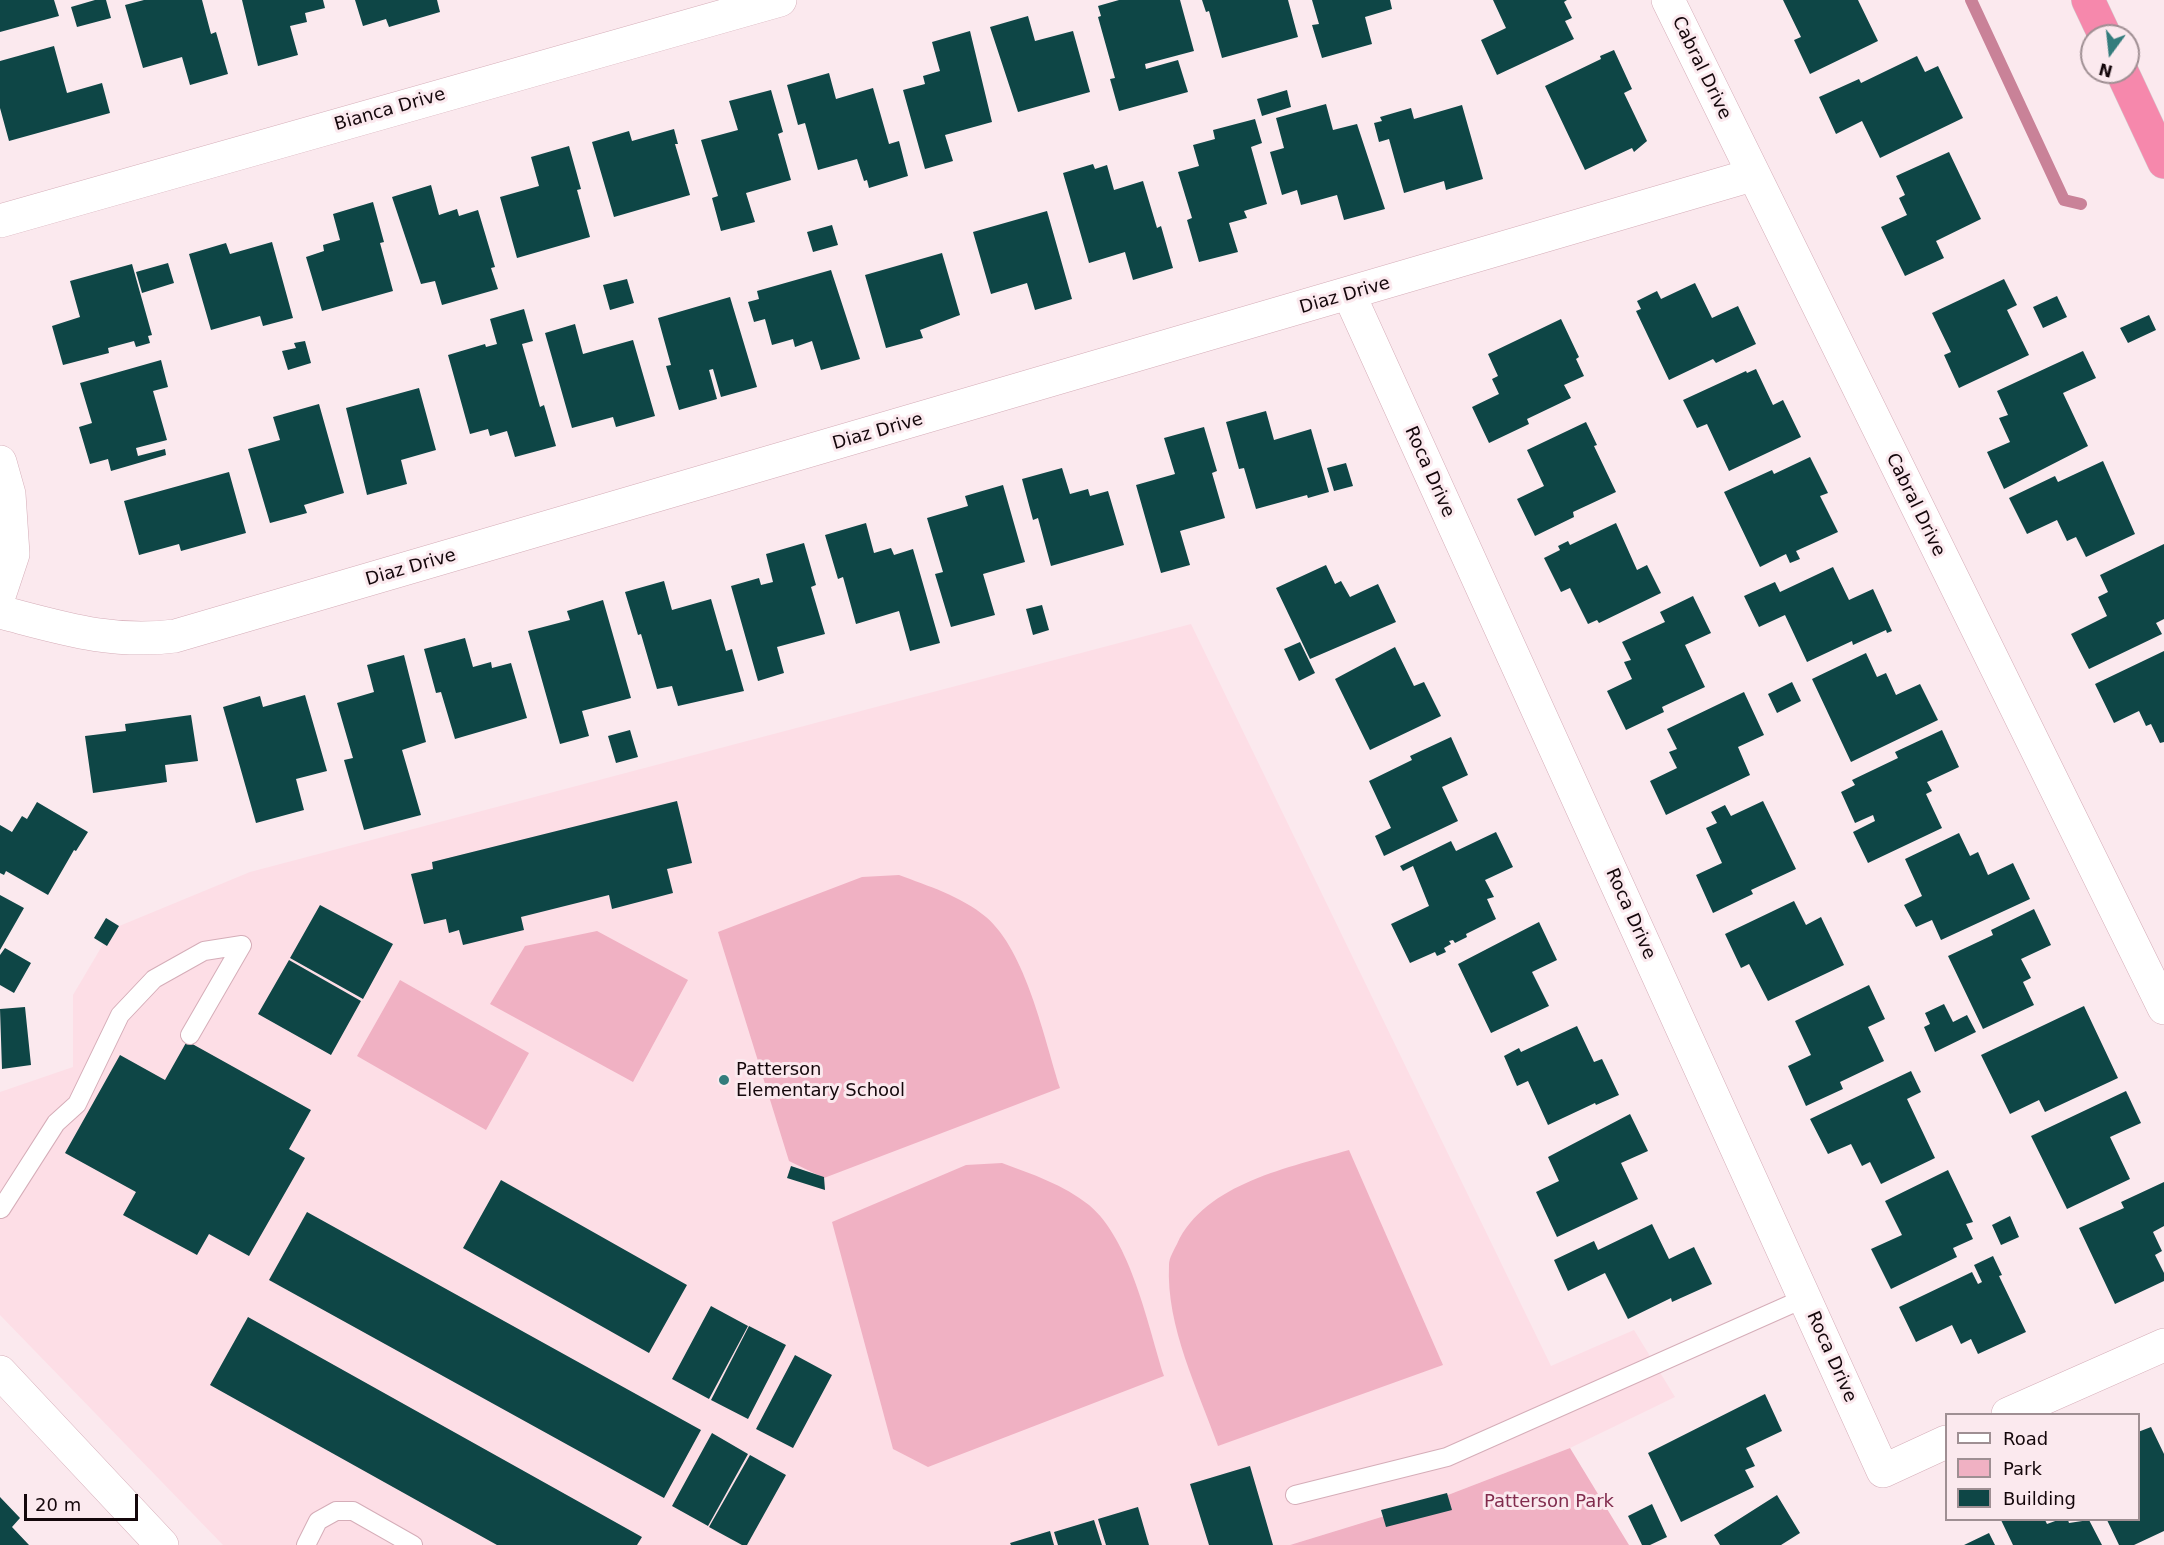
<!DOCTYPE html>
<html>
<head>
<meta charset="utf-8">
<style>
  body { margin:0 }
  #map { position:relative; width:2164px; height:1545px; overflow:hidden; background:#fbe9ee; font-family:"DejaVu Sans",sans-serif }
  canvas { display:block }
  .legend { position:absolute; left:1945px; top:1413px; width:195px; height:108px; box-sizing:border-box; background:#fbe9ee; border:2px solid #9f8f93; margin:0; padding:8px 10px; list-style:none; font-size:18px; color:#14070b }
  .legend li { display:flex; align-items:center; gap:12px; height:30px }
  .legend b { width:30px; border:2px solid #9f8f93 }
  .north { position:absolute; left:2080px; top:24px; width:60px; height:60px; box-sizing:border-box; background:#fbe9ee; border:2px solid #9f8f93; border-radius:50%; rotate:195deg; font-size:16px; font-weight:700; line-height:24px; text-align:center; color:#14070b }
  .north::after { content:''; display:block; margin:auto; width:21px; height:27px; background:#337c7c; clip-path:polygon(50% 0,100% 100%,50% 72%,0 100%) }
  .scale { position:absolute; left:24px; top:1494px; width:114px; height:27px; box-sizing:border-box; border:3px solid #14070b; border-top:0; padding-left:8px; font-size:18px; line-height:21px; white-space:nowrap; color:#14070b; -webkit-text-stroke:4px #fbe9ee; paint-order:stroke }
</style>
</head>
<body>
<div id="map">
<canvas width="2164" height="1545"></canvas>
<ul class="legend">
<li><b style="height:8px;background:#fff"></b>Road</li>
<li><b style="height:16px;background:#f0b1c3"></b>Park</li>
<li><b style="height:16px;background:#0e4646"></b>Building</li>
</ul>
<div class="north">N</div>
<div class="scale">20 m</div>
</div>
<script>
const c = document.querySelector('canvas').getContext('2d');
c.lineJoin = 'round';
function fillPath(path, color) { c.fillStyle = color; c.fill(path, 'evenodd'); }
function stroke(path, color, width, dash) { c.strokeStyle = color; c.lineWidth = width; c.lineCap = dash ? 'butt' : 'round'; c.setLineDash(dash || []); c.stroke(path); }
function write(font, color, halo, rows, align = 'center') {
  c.font = font + ' "DejaVu Sans",sans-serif'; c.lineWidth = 6; c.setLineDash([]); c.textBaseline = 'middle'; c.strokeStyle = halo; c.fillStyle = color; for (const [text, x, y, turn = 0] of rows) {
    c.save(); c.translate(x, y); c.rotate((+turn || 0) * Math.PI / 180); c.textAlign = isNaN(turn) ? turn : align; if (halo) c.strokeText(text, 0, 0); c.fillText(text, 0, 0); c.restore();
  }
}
const built = new Path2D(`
  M1191 624 1551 1366 1634 1330 1675 1397 1570 1448 1427 1503 1290 1545H223L0 1315V1092L73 1067V995L112 929 250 872Z`);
const green = new Path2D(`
  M899 875C928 886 961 896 986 917 1026 951 1044 1038 1060 1088L824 1178 789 1161 718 932 862 877Z
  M597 931 688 980 633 1082 490 1004 525 946Z
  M400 980 529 1053 486 1130 357 1056Z
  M1349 1150 1443 1365 1218 1446C1198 1389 1166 1327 1169 1265 1169 1258 1174 1250 1177 1244 1205 1183 1291 1167 1349 1150Z
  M1002 1163C1032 1174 1064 1185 1089 1205 1131 1240 1148 1326 1164 1376L928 1467 893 1449 832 1222 966 1165Z
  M1570 1448 1629 1545H1290L1427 1503Z`);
const stream = new Path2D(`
  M1971 0 2064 200 2081 204`);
const building = new Path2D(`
  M0 0H54L59 16 0 32Z
  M95 0H106L111 18 77 27 71 7Z
  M144 0H202L211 34 216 32 228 74 190 85 182 57 143 68 125 5Z
  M242 0H323L325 8 305 13 307 22 290 26 298 55 258 66Z
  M355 0H437L440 12 389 27 386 19 363 26Z
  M1119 0H1180L1194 51 1145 64 1146 69 1178 60 1188 92 1119 111 1110 79 1115 78 1098 17 1101 16 1098 6Z
  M1202 0H1288L1298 37 1222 58 1209 11 1206 12Z
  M1312 0H1390L1392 9 1365 17 1372 44 1322 58 1312 25 1319 24Z
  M1493 0H1567L1564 2 1572 18 1565 21 1574 39 1497 75 1481 40 1506 28Z
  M1783 0H1858L1878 41 1810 74 1794 40 1801 37Z
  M1028 16 1035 41 1073 31 1090 92 1018 112 990 27Z
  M970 31 992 122 945 135 953 161 925 169 903 90 925 84 923 76 940 71 932 42Z
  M54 46 67 93 102 83 110 113 9 141 0 108V61Z
  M1614 50 1632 89 1624 93 1647 141 1634 152 1632 148 1585 170 1545 86 1601 59 1600 56Z
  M1917 56 1925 72 1938 66 1963 118 1880 158 1862 121 1836 134 1819 97 1859 79 1861 83Z
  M829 73 836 99 873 88 889 144 899 141 908 176 869 188 867 180 864 181 857 159 818 170 805 123 798 125 787 85Z
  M771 90 783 132 778 134 791 180 746 193 755 222 721 231 712 198 718 196 701 140 738 130 729 101Z
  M1287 90 1291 107 1262 116 1257 99Z
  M1326 104 1333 130 1357 124 1385 209 1344 220 1337 195 1301 205 1297 190 1282 195 1270 152 1284 148 1276 118Z
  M1462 105 1483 179 1446 190 1444 181 1404 193 1389 139 1379 142 1374 123 1382 121 1380 117 1411 108 1414 119Z
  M1255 119 1262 143 1251 147 1267 204 1244 211 1247 218 1229 223 1238 252 1199 262 1187 220 1192 218 1178 172 1199 166 1193 145 1215 139 1213 130Z
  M674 129 678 144H675L690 195 614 217 592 142 629 131 632 141Z
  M569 146 581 189 577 190 590 237 517 258 500 197 539 186 531 157Z
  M1949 152 1981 219 1936 241 1944 258 1905 276 1881 227 1907 215 1899 198 1905 195 1896 176Z
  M1093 164 1095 169 1107 165 1114 190 1143 181 1157 228 1161 226 1173 268 1133 280 1125 252 1089 263 1063 173Z
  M431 185 439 215 457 209 459 216 478 210 495 267 491 268 498 289 442 305 435 281 421 284 392 197Z
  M373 202 384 242 380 243 393 291 322 311 306 257 324 251 323 245 340 240 333 214Z
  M1047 211 1072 299 1035 310 1027 283 991 294 973 232Z
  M832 225 838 245 813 252 807 232Z
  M272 242 293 318 263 326 260 316 211 330 189 254 226 243 230 254Z
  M942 253 960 315 920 330 923 338 886 348 865 275Z
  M168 263 174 283 142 293 136 272Z
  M132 264 152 335 148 336 150 343 136 347 134 341 108 348 109 353 63 365 52 326 80 317 70 281Z
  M831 270 860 359 821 370 812 341 795 347 793 339 772 345 765 319 754 322 748 302 759 299 757 291Z
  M627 279 634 303 610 310 603 285Z
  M2004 279 2017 305 2007 310 2029 355 1959 388 1944 355 1951 352 1932 313Z
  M1695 283 1712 318 1738 306 1756 344 1716 363 1713 359 1669 380 1636 311 1641 309 1637 301 1657 291 1661 299Z
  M2057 296 2067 317 2043 328 2033 307Z
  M730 297 757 387 721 397 713 369 709 370 717 399 679 410 666 366 671 365 658 318Z
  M524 309 533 341 522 344 540 407 544 405 556 446 515 457 507 431 490 436 488 429 470 434 448 355 485 344 486 347 497 344 490 319Z
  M2149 315 2156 330 2128 343 2120 328Z
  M1561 319 1579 357 1576 359 1584 376 1564 385 1571 398 1527 419 1529 424 1489 443 1472 407 1499 394 1492 379 1498 376 1488 354Z
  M575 324 583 354 633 340 655 416 616 427 613 417 572 428 545 333Z
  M305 341 311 363 288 370 282 351 296 348 294 343Z
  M2083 351 2096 378 2063 393 2088 446 2004 489 1987 452 2010 442 1999 418 2008 415 1997 391Z
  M161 360 168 387 153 391 167 440 136 448 138 456 165 449 166 455 111 471 108 459 90 464 79 427 92 423 80 383Z
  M1756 369 1773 405 1783 400 1801 437 1729 471 1707 424 1697 428 1683 400 1746 371 1747 373Z
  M419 388 436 450 401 460 407 484 367 495 346 408Z
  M319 404 344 493 304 505 307 513 270 523 248 449 280 440 273 417Z
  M1266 411 1274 440 1311 429 1329 492 1308 498 1307 495 1256 509 1244 468 1239 469 1226 422Z
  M1586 422 1597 445 1594 446 1616 492 1573 512 1574 517 1535 536 1517 499 1544 486 1527 450Z
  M1204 427 1217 471 1212 473 1225 518 1180 531 1190 565 1161 573 1136 485 1175 474 1164 438Z
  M1810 457 1828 493 1820 496 1838 532 1796 551 1800 559 1790 563 1786 554 1760 567 1724 492 1772 470 1774 474Z
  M2103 461 2135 534 2086 557 2076 537 2067 541 2057 520 2027 534 2009 498 2055 476 2058 482Z
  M1346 463 1353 486 1334 491 1327 468Z
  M1062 468 1070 494 1088 489 1090 496 1108 491 1124 545 1051 566 1038 518 1033 520 1022 479Z
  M229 472 246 533 181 551 179 544 139 555 124 501Z
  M1003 485 1025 562 983 574 995 615 951 627 935 574 943 572 927 518 968 506 965 496Z
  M866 523 874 553 891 548 894 555 913 549 940 643 910 651 899 611 856 624 843 577 838 579 825 535Z
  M1616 523 1637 570 1647 565 1661 593 1599 623 1597 620 1588 624 1570 588 1561 592 1544 558 1560 550 1558 546 1568 541 1570 545Z
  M804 543 816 585 811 587 825 634 777 647 784 673 758 681 731 586 759 578 761 585 773 582 766 554Z
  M2164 544V619L2156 623 2162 634 2089 669 2071 634 2107 616 2098 597 2108 592 2100 575Z
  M1326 565 1335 584 1341 581 1350 597 1378 584 1396 622 1310 659 1276 588Z
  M1833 567 1849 600 1873 589 1892 631 1887 633 1886 630 1853 645 1852 641 1807 662 1785 615 1759 627 1744 596 1775 582 1780 592Z
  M664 581 672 610 711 599 726 651 732 649 744 691 678 706 672 686 657 689 641 634 638 635 625 592Z
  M1693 596 1711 633 1685 645 1705 687 1662 707 1664 712 1626 730 1607 691 1632 679 1624 662 1631 660 1622 642 1665 622 1660 612Z
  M603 600 631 698 582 711 589 736 560 744 528 631 570 620 567 611Z
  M1042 605 1049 630 1033 635 1026 609Z
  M465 638 473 667 491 662 492 668 511 663 527 718 455 739 441 692 436 693 424 649Z
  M1300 642 1315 673 1299 681 1284 649Z
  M1395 647 1414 686 1424 682 1441 716 1370 750 1335 679Z
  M2164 651V742L2160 743 2151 724 2146 726 2139 711 2114 723 2095 684Z
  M1866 653 1877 677 1886 673 1896 695 1920 684 1938 720 1851 762 1812 679Z
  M404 655 426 742 402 750 421 815 364 830 344 760 353 758 337 703 374 692 367 665Z
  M1792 682 1801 701 1777 713 1768 694Z
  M1744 692 1764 735 1738 747 1750 775 1666 815 1650 781 1677 768 1669 752 1677 749 1667 729Z
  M305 695 327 771 296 779 304 810 256 823 223 707 260 696 263 707Z
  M191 715 198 761 165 765 167 782 93 793 85 736 126 731 125 724Z
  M630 730 638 757 616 763 608 736Z
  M1942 730 1959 767 1927 782 1932 791 1926 794 1942 828 1868 863 1853 832 1875 821 1873 815 1855 823 1841 792 1855 785 1852 780 1898 758 1895 752Z
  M1451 737 1468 775 1442 787 1458 821 1384 856 1375 836 1391 828 1369 781 1412 760 1410 756Z
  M677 801 692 863 667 869 673 893 612 909 609 895 521 917 524 930 463 945 459 930 449 933 446 919 424 924 411 874 433 869 432 862Z
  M1763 801 1796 869 1751 890 1753 894 1713 913 1696 875 1722 863 1706 828 1717 823 1711 812 1725 805 1731 816Z
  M37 802 88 832 76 851 74 850 48 895 6 871 4 875 0 873V825L12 832 22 816 27 819Z
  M1496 832 1513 867 1485 880 1494 897 1487 899 1496 919 1466 934 1467 937 1455 943 1453 940 1449 941 1451 944 1444 948 1446 952 1437 956 1435 952 1410 963 1391 924 1429 906 1413 866 1403 871 1400 866 1451 841 1456 851Z
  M1959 833 1970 856 1978 852 1988 875 2013 863 2030 899 1941 940 1932 920 1916 927 1904 905 1922 896 1905 859Z
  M0 895 24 908 0 950Z
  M1794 901 1806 925 1821 917 1844 965 1768 1001 1749 964 1741 968 1725 934Z
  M320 905 393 944 363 999 290 958Z
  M2034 909 2051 945 2021 959 2031 978 2023 982 2034 1005 1983 1029 1948 956 1993 935 1991 930Z
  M106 918 119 926 107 946 94 938Z
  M1539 922 1557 960 1532 972 1549 1006 1491 1033 1458 964Z
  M5 948 31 963 14 993 0 985V955Z
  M289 960 361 1001 331 1055 258 1014Z
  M1869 985 1885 1019 1868 1027 1884 1061 1840 1082 1843 1089 1806 1106 1788 1066 1811 1055 1795 1021Z
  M1944 1004 1953 1022 1967 1015 1976 1032 1935 1052 1924 1027 1930 1024 1925 1013Z
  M2084 1006 2118 1078 2045 1112 2039 1100 2010 1114 1981 1055Z
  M25 1007 31 1065 2 1069 0 1009Z
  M1577 1026 1594 1062 1602 1059 1619 1095 1596 1105 1595 1103 1548 1125 1528 1081 1517 1086 1504 1056 1519 1048 1521 1052Z
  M187 1041 311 1110 289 1149 305 1158 249 1256 209 1234 197 1255 123 1215 136 1192 65 1153 120 1055 165 1080Z
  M1911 1071 1921 1092 1907 1099 1935 1158 1881 1184 1870 1162 1862 1166 1851 1144 1828 1154 1810 1119Z
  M2126 1091 2141 1123 2110 1137 2130 1179 2067 1209 2031 1136Z
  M1630 1114 1648 1151 1621 1163 1638 1199 1557 1237 1536 1192 1559 1181 1548 1157Z
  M791 1166 824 1177 825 1190 787 1178Z
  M1948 1170 1973 1222 1966 1224 1973 1239 1953 1248 1957 1257 1891 1289 1871 1249 1902 1235 1885 1201Z
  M501 1180 687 1285 649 1353 463 1248Z
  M2164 1182V1226L2153 1232 2162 1251 2155 1255 2164 1273V1281L2115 1304 2079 1228 2124 1208 2121 1202Z
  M307 1212 701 1430 664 1498 269 1280Z
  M2010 1216 2019 1237 2001 1245 1992 1225Z
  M1652 1224 1669 1259 1694 1247 1712 1284 1672 1302 1671 1298 1628 1319 1605 1273 1568 1291 1554 1260 1594 1241 1598 1250Z
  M1993 1256 2002 1275 1999 1276 2026 1332 1978 1354 1971 1339 1961 1344 1952 1325 1916 1342 1899 1307 1972 1272 1978 1284 1982 1282 1974 1265Z
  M711 1306 748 1326 709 1399 672 1379Z
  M248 1317 642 1537 637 1545H497L210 1385Z
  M749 1326 786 1345 748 1419 711 1400Z
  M795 1355 832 1375 793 1448 756 1429Z
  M1765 1394 1782 1431 1746 1448 1755 1466 1745 1470 1754 1487 1681 1522 1648 1453Z
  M2151 1427 2164 1454V1531L2134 1545H2119L2107 1520H2138V1432Z
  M712 1433 748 1454 708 1526 672 1506Z
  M750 1455 786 1475 747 1545H742L709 1527Z
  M1250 1466 1273 1545H1209L1190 1484Z
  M1447 1493 1452 1510 1386 1527 1381 1510Z
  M1777 1495 1800 1533 1781 1545H1720L1714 1535Z
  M0 1497 20 1518 12 1527 29 1545H0Z
  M1652 1504 1667 1537 1650 1545H1642L1628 1516Z
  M1138 1507 1149 1545H1106L1098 1519Z
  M1094 1520 1102 1545H1058L1054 1532Z
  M2001 1520H2045L2047 1524 2058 1520H2068L2069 1523 2089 1520 2102 1545H2013Z
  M1050 1531 1054 1545H1011L1010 1543Z
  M1989 1533 1995 1545H1964Z`);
const service = new Path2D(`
  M1 1209 56 1123 77 1104 120 1015 154 979 204 951 242 945 190 1035
  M1295 1495 1447 1457 1805 1298
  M306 1545 318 1521 336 1511H353L413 1545`);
const minor = new Path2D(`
  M1668 0 2164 1008
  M0 221 780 0
  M1349 294 1883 1471 1946 1442
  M0 462 9 494 13 554 0 593
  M0 612C62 628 110 644 175 636L1752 175
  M0 1372 162 1545
  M2008 1414 2164 1345`);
const motorway = new Path2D(`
  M2088 0 2105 36
  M2122 72 2164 162`);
const markers = [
  [724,1080,6,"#337c7c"]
];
const streetNames = [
  ["Cabral Drive",1701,68,64],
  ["Bianca Drive",390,110,-16],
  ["Diaz Drive",1345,296,-16],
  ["Diaz Drive",878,432,-16],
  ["Roca Drive",1429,472,66],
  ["Cabral Drive",1915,505,64],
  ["Diaz Drive",411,568,-16],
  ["Roca Drive",1630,914,66],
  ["Roca Drive",1831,1357,66]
];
const poiNames = [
  ["Patterson",736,1070],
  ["Elementary School",736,1091]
];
const parkNames = [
  ["Patterson Park",1549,1502]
];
fillPath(built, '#fddee6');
fillPath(green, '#f0b1c3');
stroke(stream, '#c98298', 12);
fillPath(building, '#0e4646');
stroke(service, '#d5adb8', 20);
stroke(minor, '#d5adb8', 34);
stroke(motorway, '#d0cdce', 34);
stroke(service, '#fff', 18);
stroke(minor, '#fff', 33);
stroke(motorway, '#f688ac', 33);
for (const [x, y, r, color] of markers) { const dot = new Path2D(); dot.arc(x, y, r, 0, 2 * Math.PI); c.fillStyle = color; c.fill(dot); stroke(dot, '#fbe9ee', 2); }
write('18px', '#14070b', '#fbe9ee', streetNames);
write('18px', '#14070b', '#fbe9ee', poiNames, 'left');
write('18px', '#812b4d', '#fbe9ee', parkNames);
</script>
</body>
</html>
